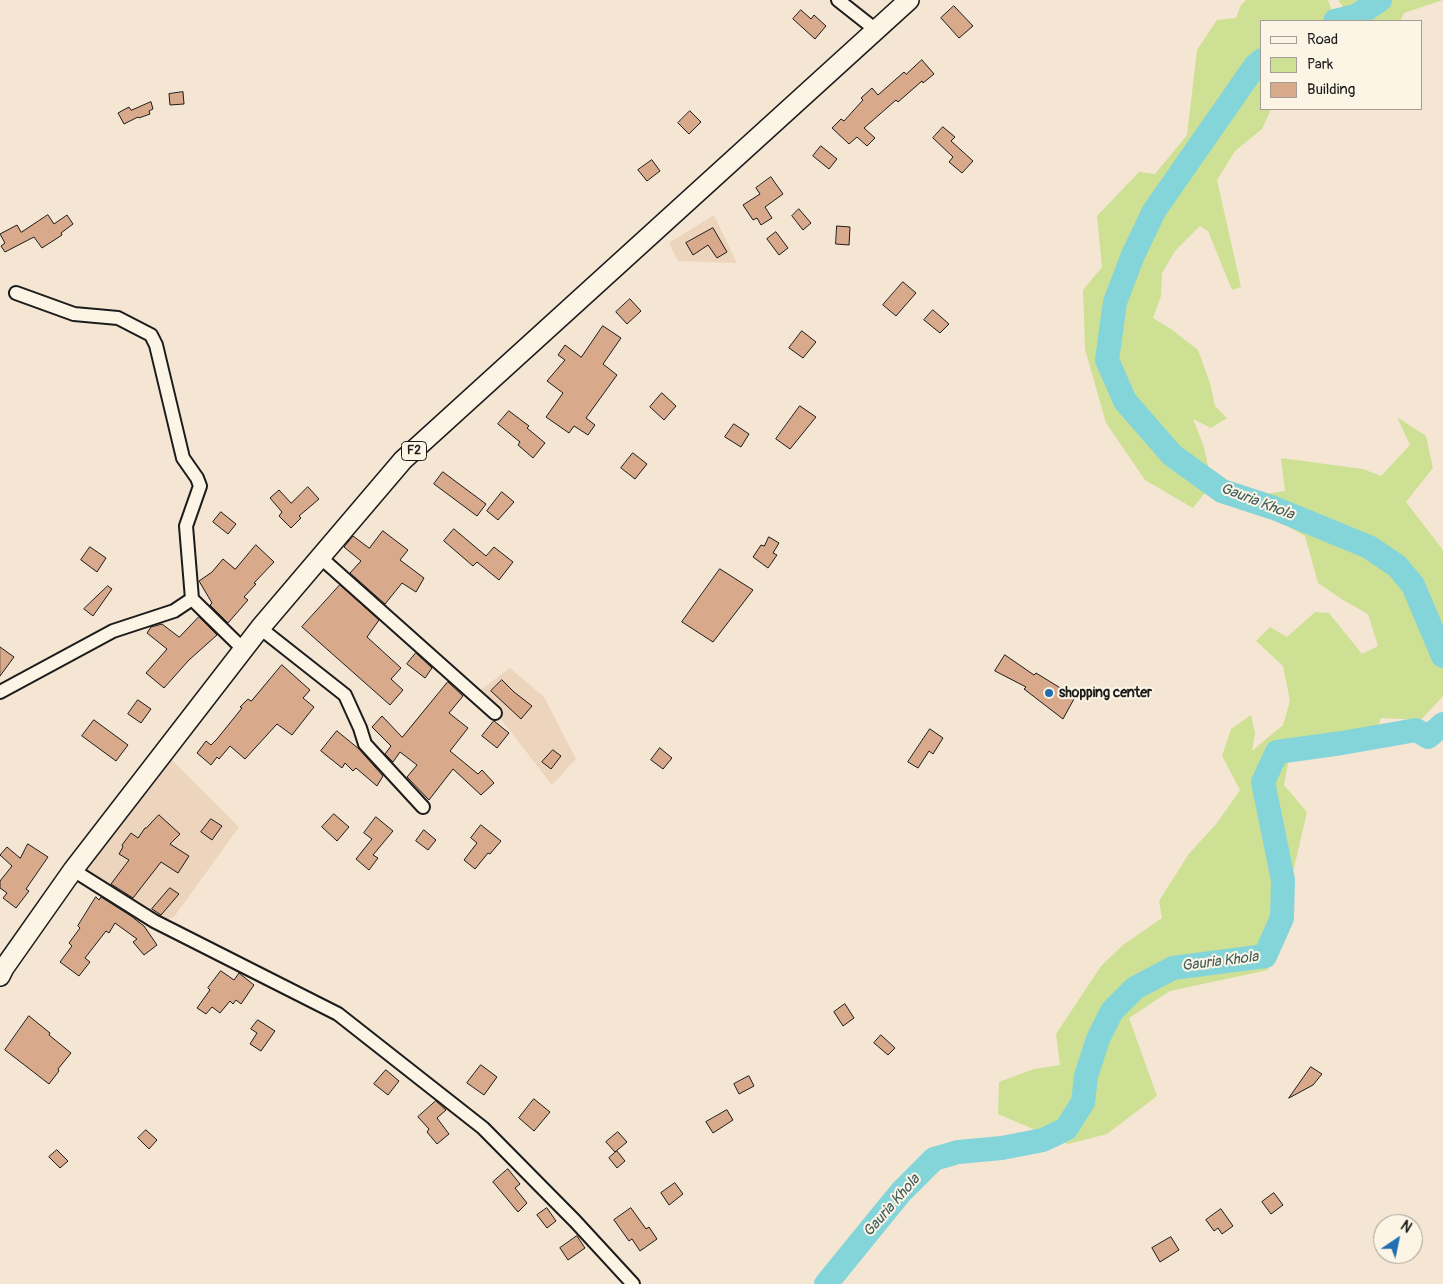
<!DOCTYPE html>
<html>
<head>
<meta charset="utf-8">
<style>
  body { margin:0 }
  #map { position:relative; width:1443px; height:1284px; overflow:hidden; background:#f5e6d3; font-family:Pangolin,sans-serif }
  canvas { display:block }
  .legend { position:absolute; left:1260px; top:20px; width:162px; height:90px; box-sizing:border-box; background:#fcf5e5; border:1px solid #a29e95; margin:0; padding:6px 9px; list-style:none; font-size:15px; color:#1c1c1c }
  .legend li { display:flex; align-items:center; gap:10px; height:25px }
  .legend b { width:25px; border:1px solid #a29e95 }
  .north { position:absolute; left:1373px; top:1214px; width:50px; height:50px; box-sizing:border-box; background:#fcf5e5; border:1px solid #a29e95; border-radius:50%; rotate:34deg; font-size:14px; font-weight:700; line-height:20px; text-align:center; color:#1c1c1c }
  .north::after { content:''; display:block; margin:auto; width:18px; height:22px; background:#1f6fb2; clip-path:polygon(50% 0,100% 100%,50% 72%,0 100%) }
</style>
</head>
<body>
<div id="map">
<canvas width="1443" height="1284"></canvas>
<ul class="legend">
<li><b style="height:6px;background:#fcf5e5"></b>Road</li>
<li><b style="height:14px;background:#cde094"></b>Park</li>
<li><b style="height:14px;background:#d8a98a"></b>Building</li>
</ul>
<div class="north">N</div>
</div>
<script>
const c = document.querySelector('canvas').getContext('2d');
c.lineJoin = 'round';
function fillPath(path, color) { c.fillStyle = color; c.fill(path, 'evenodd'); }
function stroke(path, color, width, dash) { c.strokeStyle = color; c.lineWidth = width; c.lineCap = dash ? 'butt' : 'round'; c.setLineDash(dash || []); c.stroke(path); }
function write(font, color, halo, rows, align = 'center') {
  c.font = font + ' Pangolin,sans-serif'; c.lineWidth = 4; c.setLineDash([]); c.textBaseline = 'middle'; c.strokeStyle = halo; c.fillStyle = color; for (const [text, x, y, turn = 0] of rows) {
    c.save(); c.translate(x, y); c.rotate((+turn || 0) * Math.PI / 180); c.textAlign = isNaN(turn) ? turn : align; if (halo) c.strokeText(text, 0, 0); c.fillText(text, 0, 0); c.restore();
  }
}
const built = new Path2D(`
  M714 215 737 263 678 261 669 243Z
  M510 668 544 697 576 759 552 785 479 691Z
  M171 759 239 827 174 917 159 922 84 873Z`);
const green = new Path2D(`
  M1246 0H1328L1334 16 1333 21H1262V109H1271L1262 129 1235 151 1217 180 1241 287 1232 290 1208 231 1200 226 1175 251 1162 273 1161 296 1153 318 1171 329 1198 350 1210 383 1215 406 1227 418 1211 428 1193 419 1204 447 1212 484 1193 508 1145 480 1106 423 1085 349 1083 290 1102 267 1097 216 1139 172 1155 174 1187 135 1197 50 1217 20 1236 18 1241 5Z
  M1338 0H1443L1404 13 1400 21H1353Z
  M1397 417 1426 436 1433 468 1406 502 1443 550V696L1421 720 1381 718 1374 738 1334 732 1292 743 1284 785 1307 812 1291 881 1268 970 1170 991 1129 1018 1157 1096 1107 1134 1068 1144 998 1114 999 1082 1034 1069 1060 1065 1056 1034 1101 966 1123 945 1162 918 1159 901 1188 855 1217 823 1240 790 1222 756 1231 729 1251 715 1255 733 1252 751 1283 725 1290 701 1283 666 1256 641 1270 627 1287 637 1315 612 1329 613 1362 654 1378 646 1368 614 1343 600 1318 583 1305 536 1253 507 1265 494 1285 491 1281 458 1363 469 1381 476 1410 445Z`);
const river = new Path2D(`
  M1335 21 1356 16 1380 0
  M1262 60 1255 66 1154 211 1133 255 1115 302 1107 360 1125 401 1172 455 1222 491 1274 508 1369 547 1397 566 1413 585 1443 656
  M826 1284 901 1192 934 1159 958 1152 1002 1148 1043 1140 1066 1129 1083 1102 1086 1076 1098 1039 1112 1011 1135 988 1173 968 1265 956 1282 918 1283 880 1263 782 1277 752 1342 743 1416 730 1428 737 1443 724`);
const building = new Path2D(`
  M954 6 973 26 959 38 941 18Z
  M801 10 811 19 814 15 826 26 815 39 793 19Z
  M922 60 934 74 923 83 922 81 898 102 896 100 864 128 875 138 867 146 857 137 849 144 832 128 841 119 844 121 863 100 861 98 872 88 878 95 904 72 906 74Z
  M183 92 184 104 170 105 169 94Z
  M151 102 153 109 149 111 150 114 139 118 138 117 124 124 118 113 129 107 131 110Z
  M690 111 701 122 689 134 678 123Z
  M943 127 955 137 951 141 973 161 962 173 949 162 953 157 933 138Z
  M821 146 837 159 829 169 813 156Z
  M652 160 660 171 647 181 638 170Z
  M771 177 783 194 765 207 772 218 761 225 757 218 753 220 743 205 760 194 756 188Z
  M799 209 811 223 803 230 792 216Z
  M48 215 54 224 67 215 73 224 61 233 62 235 42 248 34 237 5 252 1 246 5 243 0 234 17 225 21 232Z
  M837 226 850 227 849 245 836 244Z
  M713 228 727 252 717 258 708 245 693 255 686 243Z
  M776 232 788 248 779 255 767 239Z
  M903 282 916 293 896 316 883 305Z
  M630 299 641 311 627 324 616 312Z
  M933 310 949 324 940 333 924 320Z
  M603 326 621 338 603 364 617 375 586 418 595 425 588 435 574 426 569 433 546 417 563 393 547 381 565 360 558 355 565 345 581 357Z
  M802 331 816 342 803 358 789 348Z
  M662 393 676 406 664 420 650 407Z
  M800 406 816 417 790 449 776 439Z
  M509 411 529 426 527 428 545 443 533 458 518 445 520 442 498 424Z
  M734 424 749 434 741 447 725 437Z
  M633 453 647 464 635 479 621 468Z
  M443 472 486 504 477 516 434 484Z
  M308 487 319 499 299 516 301 518 291 528 279 516 282 512 270 498 279 490 291 503Z
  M502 492 514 502 498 520 487 511Z
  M221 512 236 524 228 534 213 522Z
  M454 529 486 556 494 547 513 562 499 580 477 562 473 566 444 541Z
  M383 531 408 550 400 560 424 578 416 592 402 583 385 604 350 573 361 561 344 547 353 536 369 548Z
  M769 537 779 543 773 553 777 555 768 568 753 557 761 545 764 546Z
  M256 545 274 562 254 583 256 584 244 597 248 600 228 623 210 605 212 603 199 581 212 572 223 559 235 569Z
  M90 547 106 558 97 572 81 560Z
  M720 569 753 590 713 642 682 622Z
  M340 585 379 620 367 637 401 668 391 679 403 690 390 705 302 627Z
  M108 586 112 589 93 616 84 609Z
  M199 617 217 635 189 660 164 688 146 673 167 649 147 633 151 627 162 624 179 637Z
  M0 647 14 657 0 676Z
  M416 653 432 668 425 678 407 664Z
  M1005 655 1034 675 1036 673 1075 697 1063 719 1024 689 1026 687 995 671Z
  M282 665 310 690 303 698 314 707 292 735 277 724 245 759 230 746 219 759 217 757 211 765 197 753 206 741 211 745 217 739 242 708 240 707 248 699 251 701Z
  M502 680 514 692 532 706 521 719 491 691Z
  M448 682 463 696 449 713 468 728 450 751 478 774 482 770 494 783 481 795 453 769 429 800 407 777 417 765 400 752 393 762 385 754 391 746 372 727 382 716 402 737Z
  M138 700 151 709 141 723 128 714Z
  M94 720 128 745 116 761 82 736Z
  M494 721 509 733 497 748 482 736Z
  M930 729 943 738 933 754 929 751 918 768 908 762Z
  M337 731 359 749 383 776 377 786 356 768 353 771 345 763 342 768 321 751Z
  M660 748 672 758 663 769 651 760Z
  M553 750 561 756 551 769 542 762Z
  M334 814 349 827 337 841 322 827Z
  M159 815 180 834 170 844 189 856 178 873 161 862 133 898 111 884 129 860 119 854 123 847 122 845 131 833 138 838 145 828H146Z
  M376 817 393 831 373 855 378 858 369 870 356 859 372 839 364 833Z
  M211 819 222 826 212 840 201 832Z
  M481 825 501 841 490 854 488 853 475 869 464 860 477 843 471 838Z
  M424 830 436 840 428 850 416 841Z
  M28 844 48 857 26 889 29 891 16 908 3 898 7 893 0 888V881L12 866 0 855 7 847 20 858Z
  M170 888 179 894 161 915 152 909Z
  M96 897 99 900 101 897 131 916 144 926 157 945 144 955 133 942 137 939 115 923 109 933 106 931 85 958 90 962 79 976 60 962 72 946 69 943 80 928 78 926Z
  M221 971 234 980 239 973 254 985 241 1004 236 1000 233 1004 230 1001 220 1013 212 1007 206 1014 197 1008 210 990 208 988Z
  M845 1004 854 1018 843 1026 834 1012Z
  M29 1016 50 1033 49 1035 71 1053 58 1069 59 1071 49 1084 5 1050Z
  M258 1020 275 1031 261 1051 250 1044 257 1033 251 1029Z
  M881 1035 895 1048 888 1055 874 1043Z
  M481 1065 497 1077 484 1095 467 1083Z
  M1311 1067 1322 1074 1313 1085 1289 1098Z
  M386 1070 399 1081 388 1095 374 1084Z
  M749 1076 754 1086 739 1094 734 1084Z
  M534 1099 550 1112 534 1131 519 1118Z
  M436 1101 446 1110 437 1118 449 1134 437 1144 427 1132 429 1129 418 1117Z
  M727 1110 733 1120 713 1133 706 1122Z
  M146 1130 157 1140 149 1149 138 1138Z
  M618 1132 627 1142 615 1152 606 1142Z
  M57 1150 68 1161 60 1168 49 1157Z
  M617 1151 625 1161 617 1168 609 1158Z
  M508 1169 520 1184 515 1188 527 1203 518 1212 493 1182Z
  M675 1183 683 1194 669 1205 661 1193Z
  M1274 1193 1283 1205 1271 1214 1262 1202Z
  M547 1208 556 1221 547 1228 537 1215Z
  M631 1208 646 1229 649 1227 657 1239 640 1251 632 1239 629 1241 614 1220Z
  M1221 1209 1233 1226 1222 1234 1218 1228 1214 1231 1206 1220Z
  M577 1236 585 1248 568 1260 560 1248Z
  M1171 1237 1179 1250 1160 1262 1152 1248Z`);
const street = new Path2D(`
  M838 0 876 30
  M16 293 74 314 118 318 151 335 156 345 183 458 197 478 200 486 186 526 192 599 243 649
  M320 557 495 713
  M260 628 345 695 360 728 365 744 423 807
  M0 692 113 631 174 611 192 599
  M73 870 154 921 338 1014 483 1128 575 1221 633 1284`);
const primary = new Path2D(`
  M0 976 4 968 73 870 260 628 403 460 909 0`);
const markers = [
  [1049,693,5,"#1f6fb2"]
];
const shields = [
  [414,451,25]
];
const shieldNames = [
  ["F2",414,451]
];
const poiNames = [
  ["shopping center",1059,693]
];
const waterNames = [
  ["Gauria Khola",1257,502,21],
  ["Gauria Khola",1220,962,-7],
  ["Gauria Khola",892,1206,-49]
];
fillPath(built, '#ecd4bd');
fillPath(green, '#cde094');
stroke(river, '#84d5da', 24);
fillPath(building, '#d8a98a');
stroke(building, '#1c1c1c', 1);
stroke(street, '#1c1c1c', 16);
stroke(primary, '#1c1c1c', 22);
stroke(street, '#fcf5e5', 12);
stroke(primary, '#fcf5e5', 19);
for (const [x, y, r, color] of markers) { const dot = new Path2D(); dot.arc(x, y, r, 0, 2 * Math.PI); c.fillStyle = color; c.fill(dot); stroke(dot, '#fcf5e5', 2); }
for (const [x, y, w] of shields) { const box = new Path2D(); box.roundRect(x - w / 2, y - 9.5, w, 19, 4); c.fillStyle = '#fcf5e5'; c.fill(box); stroke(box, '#1c1c1c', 1); }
write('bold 12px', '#1c1c1c', null, shieldNames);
write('bold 14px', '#1c1c1c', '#fcf5e5', poiNames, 'left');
write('italic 15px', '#405d5e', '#fcf5e5', waterNames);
</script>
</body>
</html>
